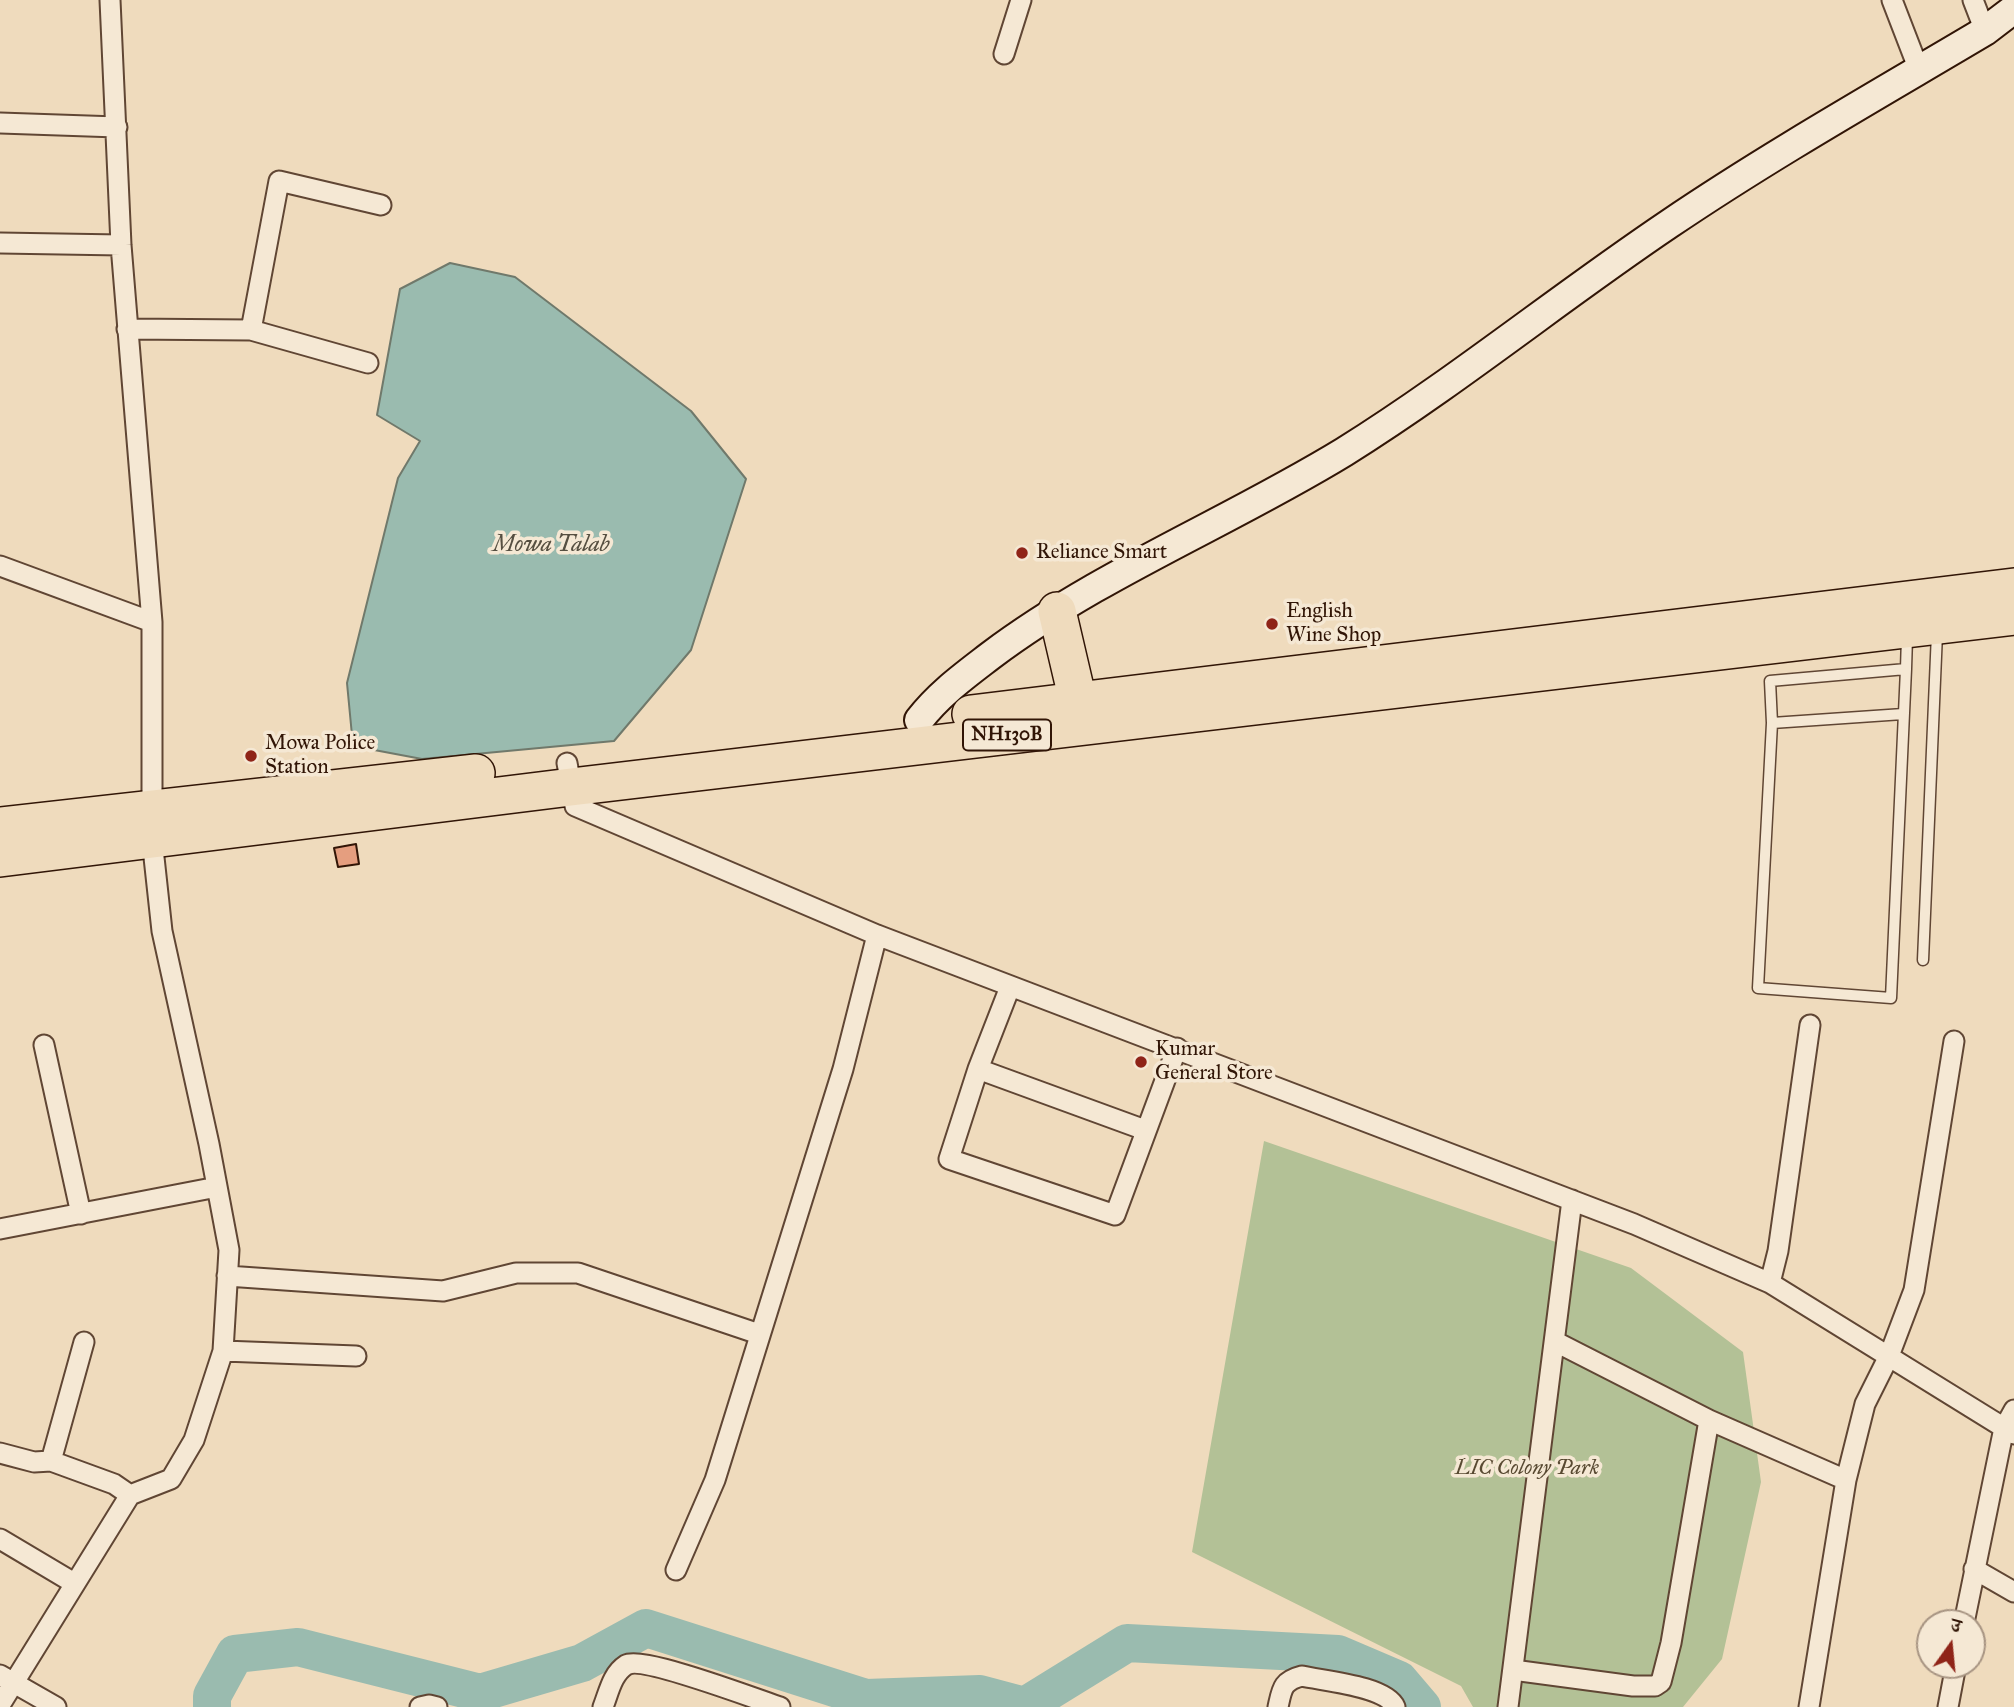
<!DOCTYPE html>
<html>
<head>
<meta charset="utf-8">
<style>
  body { margin:0 }
  #map { position:relative; width:2014px; height:1707px; overflow:hidden; background:#efdbbd; font-family:"IM FELL Great Primer","Noto Serif Devanagari",serif }
  canvas { display:block }
  .north { position:absolute; left:1916px; top:1609px; width:70px; height:70px; box-sizing:border-box; background:#f5e8d4; border:2px solid #a79482; border-radius:50%; rotate:15deg; font-size:19px; font-weight:700; line-height:28px; text-align:center; color:#311506 }
  .north::after { content:''; display:block; margin:auto; width:24px; height:32px; background:#8f2418; clip-path:polygon(50% 0,100% 100%,50% 72%,0 100%) }
</style>
</head>
<body>
<div id="map">
<canvas width="2014" height="1707"></canvas>
<div class="north">उ</div>
</div>
<script>
const c = document.querySelector('canvas').getContext('2d');
c.lineJoin = 'round';
function fillPath(path, color) { c.fillStyle = color; c.fill(path, 'evenodd'); }
function stroke(path, color, width, dash) { c.strokeStyle = color; c.lineWidth = width; c.lineCap = dash ? 'butt' : 'round'; c.setLineDash(dash || []); c.stroke(path); }
function write(font, color, halo, rows, align = 'center') {
  c.font = font + ' "IM FELL Great Primer",serif'; c.lineWidth = 7; c.setLineDash([]); c.textBaseline = 'middle'; c.strokeStyle = halo; c.fillStyle = color; for (const [text, x, y, turn = 0] of rows) {
    c.save(); c.translate(x, y); c.rotate((+turn || 0) * Math.PI / 180); c.textAlign = isNaN(turn) ? turn : align; if (halo) c.strokeText(text, 0, 0); c.fillText(text, 0, 0); c.restore();
  }
}
const green = new Path2D(`
  M1264 1141 1631 1268 1743 1352 1761 1482 1722 1659 1683 1707H1473L1461 1686 1192 1552Z`);
const water = new Path2D(`
  M450 263 515 277 691 411 746 479 691 650 614 741 422 759 353 746 347 683 398 478 420 441 377 415 400 289Z`);
const river = new Path2D(`
  M212 1707V1696L235 1654 298 1647 480 1693 582 1663 646 1628 866 1698 980 1694 1025 1706 1127 1643 1338 1654 1399 1680 1422 1707`);
const building = new Path2D(`
  M356 844 359 864 338 867 334 848Z`);
const lane = new Path2D(`
  M1903 714 1772 723 1758 988 1891 998 1906 669 1907 637
  M1772 723 1770 681 1906 669
  M1923 960 1937 633`);
const street = new Path2D(`
  M1892 0 1919 70
  M1973 0 1985 31
  M1004 54 1021 0
  M0 123 117 127
  M0 243 121 245
  M127 329 251 330 368 363
  M251 330 279 181 381 205
  M0 566 152 622
  M567 763 575 806 877 935 1634 1224 1770 1283 2014 1434
  M1010 987 978 1069 949 1159 1115 1215 1177 1048
  M44 1045 81 1214
  M978 1069 1145 1130
  M0 1229 217 1187
  M227 1276 443 1291 516 1273H578L759 1334
  M1770 1283 1778 1251 1810 1025
  M223 1351 356 1356
  M1709 1420 1846 1480
  M0 1453 34 1462 51 1461 114 1484 130 1495
  M51 1461 84 1342
  M0 1539 74 1583
  M1974 1569 2014 1592
  M676 1570 715 1480 843 1069 877 935
  M1964 1623 2004 1428 2014 1410
  M1513 1670 1633 1686H1655L1661 1682 1671 1643 1709 1420 1556 1342
  M0 1675 56 1707
  M0 1705 130 1495 171 1479 194 1440 223 1351 229 1250 209 1144 162 931 152 839V622L121 245 110 0
  M420 1707 429 1705 437 1707
  M603 1707C609 1692 612 1674 626 1665 643 1656 756 1699 780 1707
  M1278 1707C1282 1689 1282 1681 1302 1676 1324 1681 1386 1686 1395 1707
  M1508 1707 1572 1200
  M1809 1707 1846 1480 1865 1404 1889 1356 1914 1290 1954 1041
  M1948 1707 1956 1665`);
const secondary = new Path2D(`
  M919 720C939 694 964 676 990 656 1099 574 1228 523 1344 452 1456 382 1559 298 1669 224 1771 155 1879 94 1985 31L2014 9`);
const highway = new Path2D(`
  M1057 611 1078 701
  M971 714 2014 587
  M0 826 476 773
  M0 858 571 787 2014 616`);
const markers = [
  [1022,553,7,"#8f2418"],
  [1272,624,7,"#8f2418"],
  [251,756,7,"#8f2418"],
  [1141,1062,7,"#8f2418"]
];
const shields = [
  [1007,735,88]
];
const shieldNames = [
  ["NH130B",1007,735]
];
const poiNames = [
  ["Reliance Smart",1036,553],
  ["English",1286,612],
  ["Wine Shop",1286,636],
  ["Mowa Police",265,744],
  ["Station",265,768],
  ["Kumar",1155,1050],
  ["General Store",1155,1074]
];
const parkNames = [
  ["LIC Colony Park",1527,1469]
];
const waterNames = [
  ["Mowa Talab",551,545]
];
fillPath(green, '#b3c196');
fillPath(water, '#9abbaf');
stroke(water, '#70796b', 2);
stroke(river, '#9abbaf', 38);
fillPath(building, '#e59e7f');
stroke(building, '#311506', 2);
stroke(lane, '#604634', 13);
stroke(street, '#604634', 23);
stroke(secondary, '#311506', 32);
stroke(highway, '#311506', 40);
stroke(lane, '#f5e8d4', 10);
stroke(street, '#f5e8d4', 19);
stroke(secondary, '#f5e8d4', 28);
stroke(highway, '#efdbbd', 37);
for (const [x, y, r, color] of markers) { const dot = new Path2D(); dot.arc(x, y, r, 0, 2 * Math.PI); c.fillStyle = color; c.fill(dot); stroke(dot, '#f5e8d4', 2.5); }
for (const [x, y, w] of shields) { const box = new Path2D(); box.roundRect(x - w / 2, y - 15.5, w, 31, 5); c.fillStyle = '#f5e8d4'; c.fill(box); stroke(box, '#311506', 2); }
write('bold 19px', '#311506', null, shieldNames);
write('21px', '#311506', '#f5e8d4', poiNames, 'left');
write('italic 21px', '#584931', '#f5e8d4', parkNames);
write('italic 23px', '#564f41', '#f5e8d4', waterNames);
</script>
</body>
</html>
